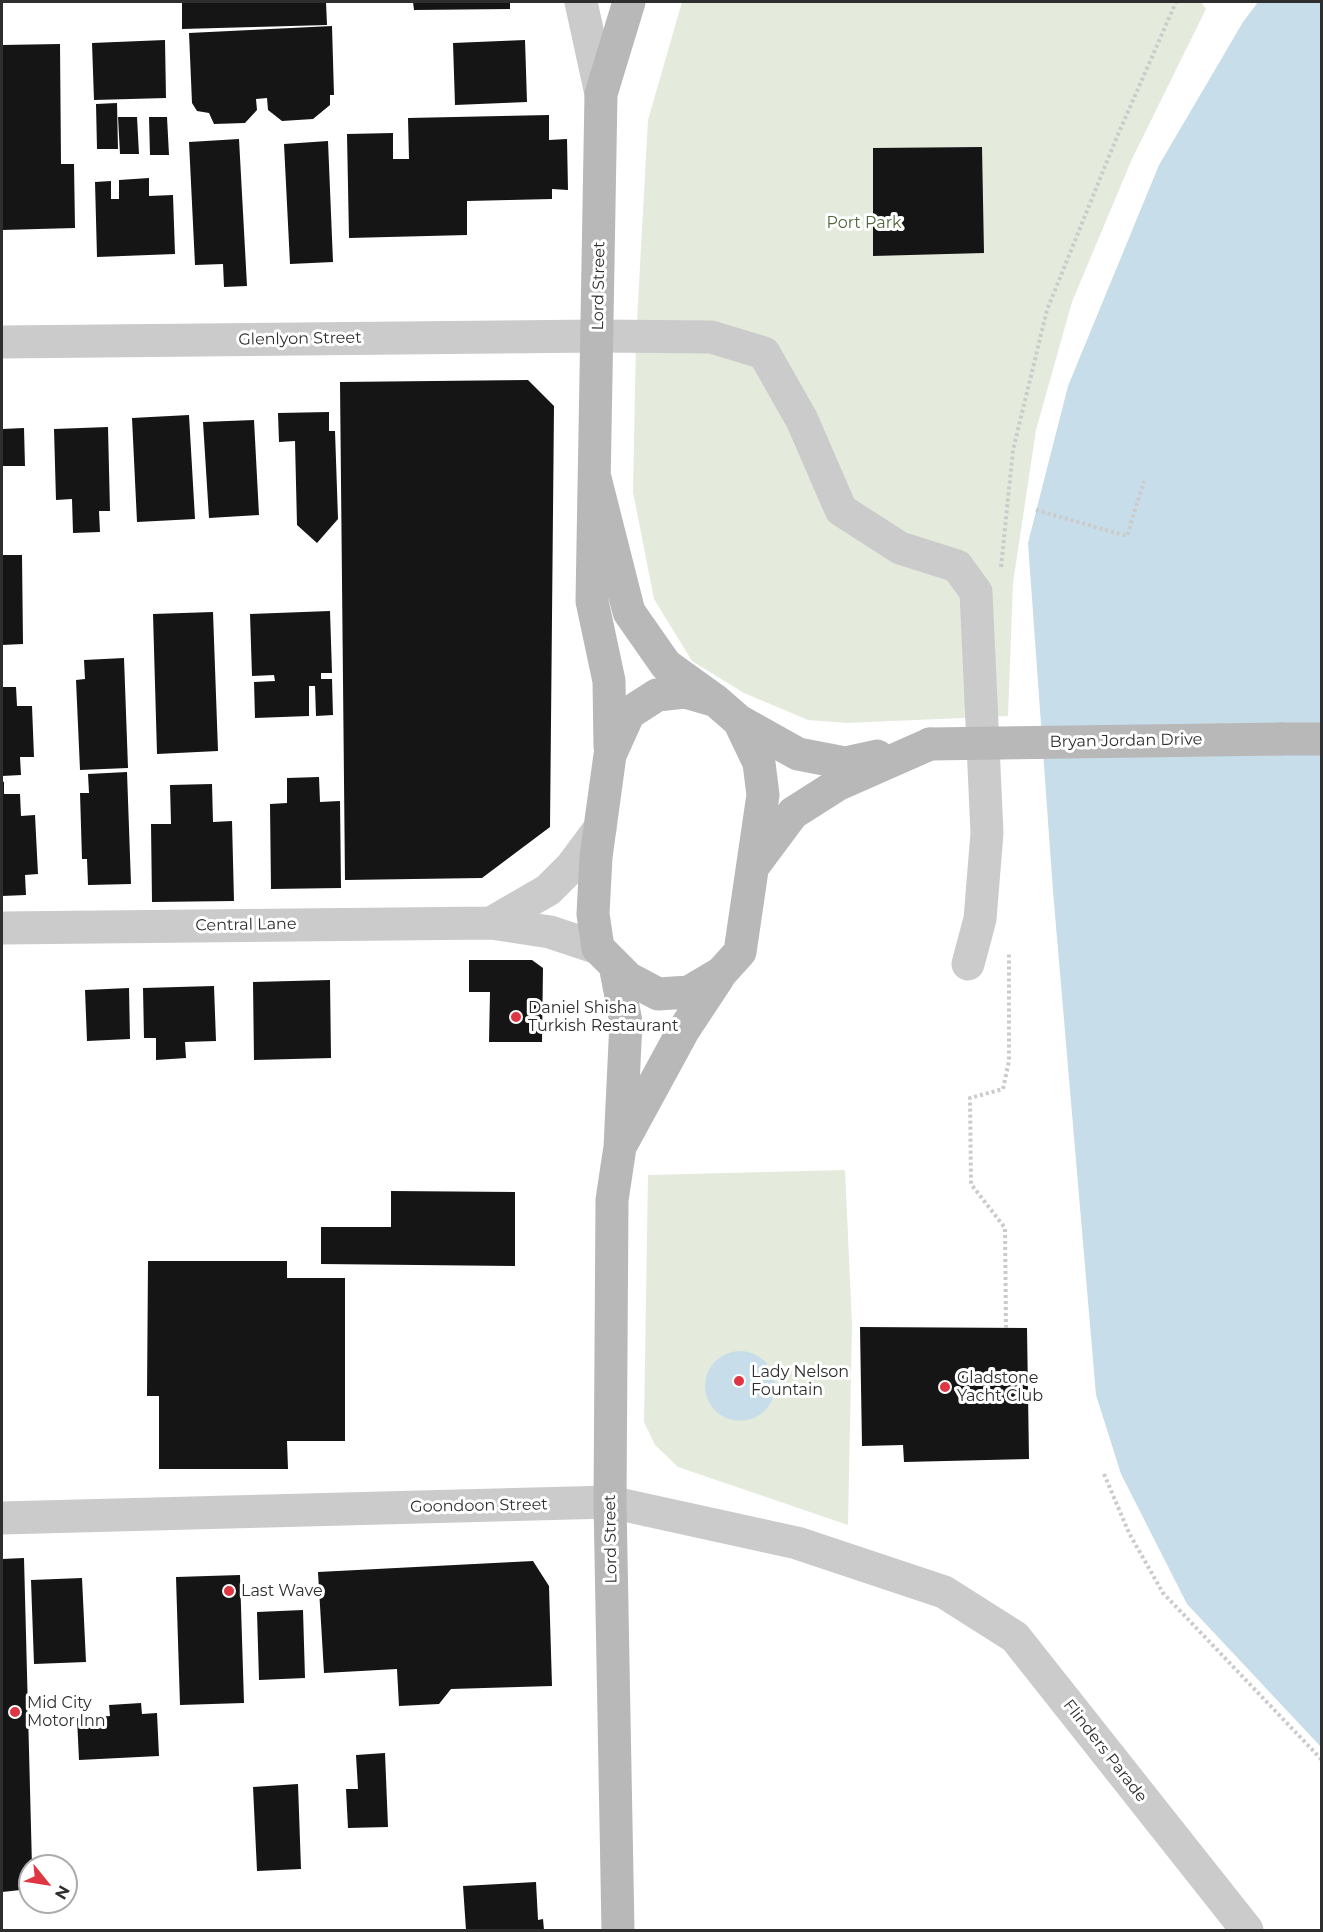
<!DOCTYPE html>
<html>
<head>
<meta charset="utf-8">
<style>
  body { margin:0 }
  #map { position:relative; width:1323px; height:1932px; overflow:hidden; background:#fff; font-family:Montserrat,sans-serif }
  canvas { display:block }
  .frame { position:absolute; inset:0; border:3px solid #2e2e2e; pointer-events:none }
  .north { position:absolute; left:18px; top:1854px; width:60px; height:60px; box-sizing:border-box; background:#fff; border:2px solid #ababab; border-radius:50%; rotate:120deg; font-size:16px; font-weight:700; line-height:24px; text-align:center; color:#2e2e2e }
  .north::after { content:''; display:block; margin:auto; width:21px; height:27px; background:#de3642; clip-path:polygon(50% 0,100% 100%,50% 72%,0 100%) }
</style>
</head>
<body>
<div id="map">
<canvas width="1323" height="1932"></canvas>
<div class="frame"></div>
<div class="north">N</div>
</div>
<script>
const c = document.querySelector('canvas').getContext('2d');
c.lineJoin = 'round';
function fillPath(path, color) { c.fillStyle = color; c.fill(path, 'evenodd'); }
function stroke(path, color, width, dash) { c.strokeStyle = color; c.lineWidth = width; c.lineCap = dash ? 'butt' : 'round'; c.setLineDash(dash || []); c.stroke(path); }
function write(font, color, halo, rows, align = 'center') {
  c.font = font + ' Montserrat,sans-serif'; c.lineWidth = 6; c.setLineDash([]); c.textBaseline = 'middle'; c.strokeStyle = halo; c.fillStyle = color; for (const [text, x, y, turn = 0] of rows) {
    c.save(); c.translate(x, y); c.rotate((+turn || 0) * Math.PI / 180); c.textAlign = isNaN(turn) ? turn : align; if (halo) c.strokeText(text, 0, 0); c.fillText(text, 0, 0); c.restore();
  }
}
const green = new Path2D(`
  M682 2H1201L1206 9 1132 159 1072 302 1036 430 1013 583 1008 716 847 723 808 720 744 693 692 661 654 599 633 492 636 340 648 120Z
  M845 1170 852 1324 848 1525 678 1467 655 1445 644 1422 648 1175Z`);
const water = new Path2D(`
  M1258 2H1321V1747L1187 1604 1121 1474 1096 1395 1053 891 1028 543 1068 386 1159 165 1243 22Z
  M705 1386a35 35 0 1 1 70 0a35 35 0 1 1-70 0Z`);
const building = new Path2D(`
  M182 2H326L327 25 182 29Z
  M413 2H510V9L414 10Z
  M332 26 334 95H330V105L313 119 282 121 268 110 267 98 256 99 257 110 245 123 214 124 209 113 197 111 192 103 189 33Z
  M165 40 166 98 94 100 92 43Z
  M525 40 527 102 455 105 453 43Z
  M60 44 61 164H74L75 228 2 230V45Z
  M117 103 118 149H97L96 104Z
  M549 115V140L567 139 568 190 552 189V199L467 201V235L349 238 347 134 393 133V159H409L408 118Z
  M118 117H137L139 154H120Z
  M149 117H167L169 155H150Z
  M239 139 247 286 224 287 223 264 195 265 189 142Z
  M328 141 333 262 290 264 284 144Z
  M982 147 984 253 873 256V148Z
  M149 178V196L173 195 175 254 97 257 95 182 111 181V199H119V180Z
  M528 380 554 406 550 827 482 878 345 880 340 382Z
  M329 412V431H335L338 519 317 543 297 525 295 441 279 442 278 413Z
  M189 415 195 519 137 522 132 418Z
  M254 420 259 515 209 518 203 422Z
  M108 427 110 511H99L100 532 73 533 72 499 56 500 54 429Z
  M24 428 25 466H2V429Z
  M2 555H22L23 644 2 645Z
  M330 611 332 673H321V679H332L333 715 316 716 315 686H309V716L255 718 254 682 275 681 274 675 252 676 250 614Z
  M213 612 218 751 157 754 153 614Z
  M124 658 128 768 80 770 76 680 85 679 84 660Z
  M2 687H16L17 706H32L34 757H20L21 775 2 776Z
  M127 772 131 884 88 885 87 859H82L80 793H89L88 774Z
  M319 777 320 802 340 801 341 888 271 889 270 804 287 803V778Z
  M2 781 4 782V794H20L21 816 35 815 38 874 25 875 26 895 2 896Z
  M212 784 213 822 232 821 234 901 152 902 151 824H171L170 785Z
  M469 960H532L543 968 542 1042H489L490 992H469Z
  M330 980 331 1058 254 1060 253 982Z
  M214 986 216 1041 185 1042 186 1058 156 1060V1038H144L143 988Z
  M129 988 130 1039 87 1041 85 990Z
  M391 1191 515 1192V1266L321 1264V1227H391Z
  M148 1261H287V1278H345V1441H287L288 1469H159V1396H147Z
  M860 1327 1027 1328 1029 1459 904 1462 903 1445 862 1446Z
  M24 1558 32 1866H30V1889L2 1892V1559Z
  M533 1561 549 1586 552 1686 451 1689 439 1704 399 1706 397 1669 324 1673 318 1572Z
  M240 1575 244 1703 180 1705 176 1577Z
  M82 1578 86 1662 34 1664 31 1580Z
  M303 1610 305 1678 259 1680 257 1612Z
  M141 1703 142 1714 157 1713 159 1756 79 1760 77 1718 110 1716 109 1705Z
  M385 1753 388 1827 348 1828 346 1789H358L356 1755Z
  M298 1784 301 1869 257 1871 253 1787Z
  M536 1882 538 1920 543 1919 544 1930H466L463 1886Z`);
const path = new Path2D(`
  M1036 510 1127 536 1144 481
  M1001 567 1013 450 1047 310 1116 139 1176 2
  M1006 1328 1005 1228 971 1184 970 1098 1003 1089 1009 1061V952
  M1104 1474 1129 1533 1163 1593 1322 1760`);
const minor = new Path2D(`
  M581 2 601 94
  M2 342 598 336 711 337 764 353 802 420 841 510 900 548 957 566 976 592 987 833 980 919 968 964
  M491 923 548 890 571 867 600 828
  M2 928 491 923 550 932 598 948`);
const tertiary = new Path2D(`
  M2 1518 610 1502 797 1543 944 1592 1015 1637 1247 1930`);
const secondary = new Path2D(`
  M595 478 629 612 666 665 716 701 739 721 759 763 763 795 740 952 721 973 689 992 658 994 628 978 598 948 593 914 596 857 610 755 629 713 657 695 685 692 716 701
  M739 721 798 754 845 763 877 756
  M1281 739H1322
  M610 747 609 681 592 601 601 94 629 2
  M755 864 793 813 837 785 930 744
  M615 965 626 1022 620 1147 612 1200 610 1502 618 1930
  M622 1143 683 1031 718 978`);
const secondaryBridge = new Path2D(`
  M930 744 1281 739`);
const markers = [
  [516,1017,6,"#de3642"],
  [739,1381,6,"#de3642"],
  [945,1387,6,"#de3642"],
  [229,1591,6,"#de3642"],
  [15,1712,6,"#de3642"]
];
const parkNames = [
  ["Port Park",864,223]
];
const streetNames = [
  ["Lord Street",599,286,-89],
  ["Glenlyon Street",300,339,-1],
  ["Bryan Jordan Drive",1126,741,-1],
  ["Central Lane",246,925,-1],
  ["Goondoon Street",479,1506,-1],
  ["Lord Street",611,1539,-91],
  ["Flinders Parade",1105,1751,52]
];
const poiNames = [
  ["Daniel Shisha",528,1008],
  ["Turkish Restaurant",528,1026],
  ["Lady Nelson",751,1372],
  ["Fountain",751,1390],
  ["Gladstone",957,1378],
  ["Yacht Club",957,1396],
  ["Last Wave",241,1591],
  ["Mid City",27,1703],
  ["Motor Inn",27,1721]
];
fillPath(green, '#e4ebdc');
fillPath(water, '#c8ddea');
fillPath(building, '#151515');
stroke(path, '#cbcbcb', 4, [3, 3]);
stroke(minor, '#cbcbcb', 33);
stroke(tertiary, '#cbcbcb', 33);
stroke(secondary, '#b8b8b8', 33);
stroke(secondaryBridge, '#b8b8b8', 33);
for (const [x, y, r, color] of markers) { const dot = new Path2D(); dot.arc(x, y, r, 0, 2 * Math.PI); c.fillStyle = color; c.fill(dot); stroke(dot, '#fff', 2); }
write('16px', '#51673d', '#fff', parkNames);
write('16px', '#2e2e2e', '#fff', streetNames);
write('16px', '#2e2e2e', '#fff', poiNames, 'left');
</script>
</body>
</html>
